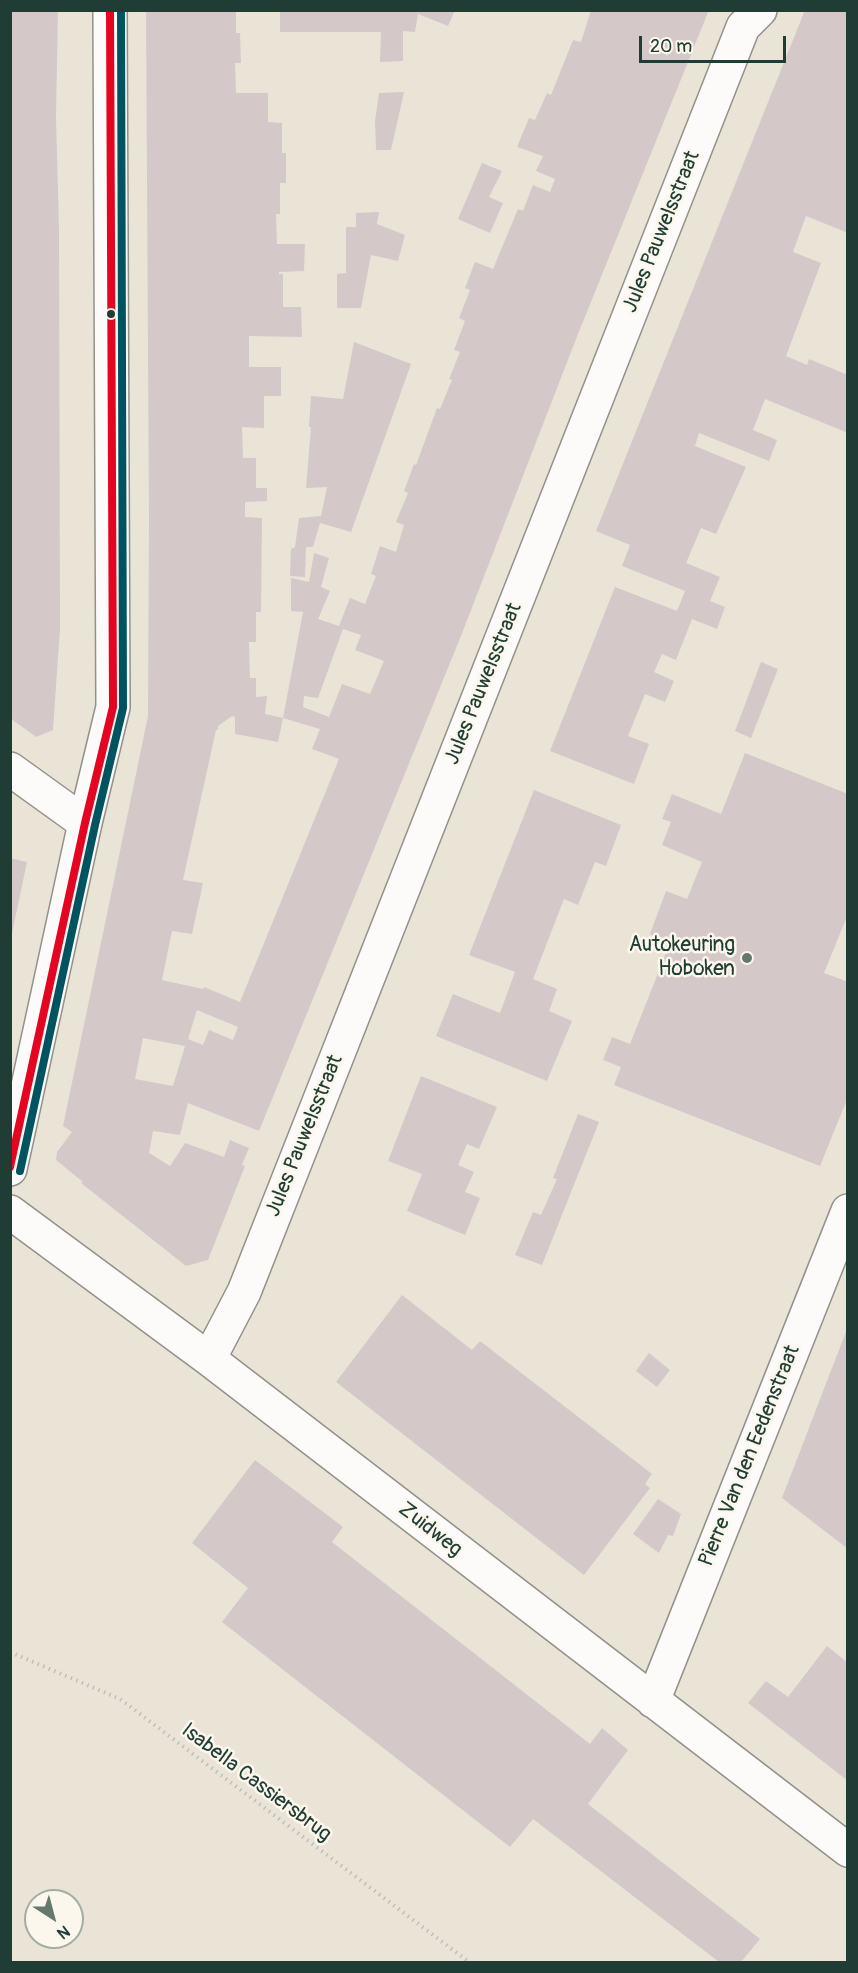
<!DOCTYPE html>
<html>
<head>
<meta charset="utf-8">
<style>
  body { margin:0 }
  #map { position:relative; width:858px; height:1973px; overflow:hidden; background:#eae4d6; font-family:Pangolin,sans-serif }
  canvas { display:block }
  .frame { position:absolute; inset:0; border:12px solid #1f3d34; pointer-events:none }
  .north { position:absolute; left:24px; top:1889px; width:60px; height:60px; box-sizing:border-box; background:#fbf7ec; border:2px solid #a3ada2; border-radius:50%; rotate:144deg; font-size:16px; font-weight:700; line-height:24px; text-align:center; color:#1f3d34 }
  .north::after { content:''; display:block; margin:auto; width:21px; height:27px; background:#66776d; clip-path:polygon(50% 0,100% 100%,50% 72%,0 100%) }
  .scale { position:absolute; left:639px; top:36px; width:147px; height:27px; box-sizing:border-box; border:3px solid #1f3d34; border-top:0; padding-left:8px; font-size:18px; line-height:21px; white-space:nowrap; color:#1f3d34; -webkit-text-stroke:4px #fbf7ec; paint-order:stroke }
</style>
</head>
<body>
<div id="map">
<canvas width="858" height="1973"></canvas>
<div class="frame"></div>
<div class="north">N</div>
<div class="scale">20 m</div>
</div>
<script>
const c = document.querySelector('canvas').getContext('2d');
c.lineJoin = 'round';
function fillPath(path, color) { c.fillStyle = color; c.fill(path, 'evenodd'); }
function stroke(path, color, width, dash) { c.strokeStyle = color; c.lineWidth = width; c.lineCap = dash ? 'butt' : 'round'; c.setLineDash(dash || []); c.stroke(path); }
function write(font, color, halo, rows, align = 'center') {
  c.font = font + ' Pangolin,sans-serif'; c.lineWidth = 5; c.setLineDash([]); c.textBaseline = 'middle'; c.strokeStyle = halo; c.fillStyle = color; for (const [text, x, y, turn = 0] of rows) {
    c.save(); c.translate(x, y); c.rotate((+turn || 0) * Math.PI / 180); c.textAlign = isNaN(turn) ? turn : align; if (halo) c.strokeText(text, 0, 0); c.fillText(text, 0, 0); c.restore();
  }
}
const building = new Path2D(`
  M10 10H58L56 117 59 229 60 628 53 730 36 737 10 718Z
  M146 10H236V33H240L241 63H235L236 93H268V122L282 123V153H286V183H280V214H276L277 244H305L304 271 279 272V274H283V307H301L302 337 249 336V367H281V396H264V428L242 427 243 458H256V488H267V501L245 502V517L262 518 261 612H256V642H249L250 678H256V697L267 696 265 714 283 718 278 742 235 734V717L232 716 218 726V730H216L183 880 203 883 192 934 172 931 162 980 203 989 204 987 240 1002 339 759 312 749 320 729 283 718 303 612 291 611V578L309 582 314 553 329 558 321 587 330 591 318 619 339 626 350 598 365 604 376 576 371 574 380 546 396 552 404 525 396 522 408 493 404 491 414 464 416 465 437 408 440 409 452 380 449 379 460 352 454 350 465 321 459 318 470 290 465 288 475 262 493 269 518 209 523 211 533 185 550 192 555 179 536 171 543 156 517 147 529 118 535 120 547 93 551 95 573 40 581 42 591 10H709L578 334 459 641 259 1131 188 1103 180 1135 153 1131 149 1153 170 1166 185 1143 224 1157 230 1140 249 1148 242 1165 245 1166 208 1260 186 1266 81 1183 83 1182 56 1160 57 1152 72 1132 63 1126 148 716 149 520ZM343 629 361 635 355 650 384 661 370 694 342 684 329 717 303 707 304 696 318 698ZM197 1010 238 1027 233 1040 209 1030 203 1045 188 1039ZM143 1038 185 1046 173 1086 135 1079Z
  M280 10H419L418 14 420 10H455L448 26 418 14 415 32 403 31V61L380 62 381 32H280Z
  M805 10H848V233L806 216 793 252 821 263 786 356 807 365 809 359 848 375V433L765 399 753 430 777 440 769 461 699 433 695 446 746 467 716 534 701 528 686 563 720 577 710 601 725 607 717 629 692 619 676 660 662 654 654 672 674 681 665 702 645 694 628 736 649 744 634 784 550 751 615 587 677 611 685 591 622 566 630 545 596 531Z
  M404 92 391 150H376L375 121 379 93Z
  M482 163 502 171 489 197 503 203 490 233 458 219Z
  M379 212 377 224 405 235 398 261 371 255 361 308H337V274L346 273V227H356V213Z
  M354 342 411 364 351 532 320 523 313 547H306L305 577 290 576 291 549 295 547 299 518 321 516 327 487 306 488 311 427H309L311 396 343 399Z
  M761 662 778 669 751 738 735 731Z
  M745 753 848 794V914L824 973 848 982V1097L820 1166 614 1085 621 1067 603 1060 612 1037 630 1044 670 943 650 934 666 891 687 899 702 862 662 845 671 822 662 819 672 794 721 814Z
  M534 790 621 825 606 866 595 862 578 905 564 899 533 979 557 989 549 1011 572 1021 547 1081 436 1036 453 994 500 1013 515 972 469 955Z
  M10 858 27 862 11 938H10Z
  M421 1076 497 1107 479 1149 467 1144 458 1165 474 1172 465 1192 480 1198 465 1235 407 1211 422 1174 388 1161Z
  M578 1114 599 1122 542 1265 515 1255 533 1212 541 1215 557 1179 553 1178Z
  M402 1295 472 1350 480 1341 652 1474 645 1484 650 1488 584 1575 336 1382Z
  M847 1329 848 1330V1549L782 1498Z
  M649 1353 670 1370 657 1387 636 1371Z
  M255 1460 343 1527 332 1542 590 1744 602 1728 628 1750 588 1804 760 1939 741 1962H719L533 1819 510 1847 222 1622 248 1588 192 1543Z
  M658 1499 681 1514 673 1536 668 1535 659 1553 633 1534Z
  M827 1646 848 1663V1781L748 1703 766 1681 788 1697Z`);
const path = new Path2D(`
  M10 1652 120 1699 469 1962`);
const minor = new Path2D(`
  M10 769 85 823
  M10 1169 85 823 113 707 110 10
  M10 1212 209 1359 848 1850
  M209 1359 244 1292 743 27 760 10
  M653 1701 848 1211`);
const bus1 = new Path2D(`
  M10 1167 85 823 113 707 110 10`);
const bus2 = new Path2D(`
  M20 1171 95 825 123 708 121 10`);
const markers = [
  [111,314,5,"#1f3d34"],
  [747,958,6,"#66776d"]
];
const streetNames = [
  ["Jules Pauwelsstraat",662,232,-68],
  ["Jules Pauwelsstraat",484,684,-68],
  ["Jules Pauwelsstraat",305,1136,-68],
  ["Pierre Van den Eedenstraat",750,1456,-68],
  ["Zuidweg",430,1530,38],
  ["Isabella Cassiersbrug",256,1783,37]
];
const poiNames = [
  ["Autokeuring",735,946],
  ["Hoboken",735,970]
];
fillPath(building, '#d5c8c9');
stroke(minor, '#90928a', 36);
stroke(path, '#bdbfbc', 4, [1.5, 4.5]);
stroke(minor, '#fcfbf9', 33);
stroke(bus1, '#e40521', 8);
stroke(bus2, '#005460', 8);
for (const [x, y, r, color] of markers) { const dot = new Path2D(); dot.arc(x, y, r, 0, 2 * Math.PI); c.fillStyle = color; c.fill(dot); stroke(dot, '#fbf7ec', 2); }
write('21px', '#1f3d34', '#fbf7ec', streetNames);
write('21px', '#1f3d34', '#fbf7ec', poiNames, 'right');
</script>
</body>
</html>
